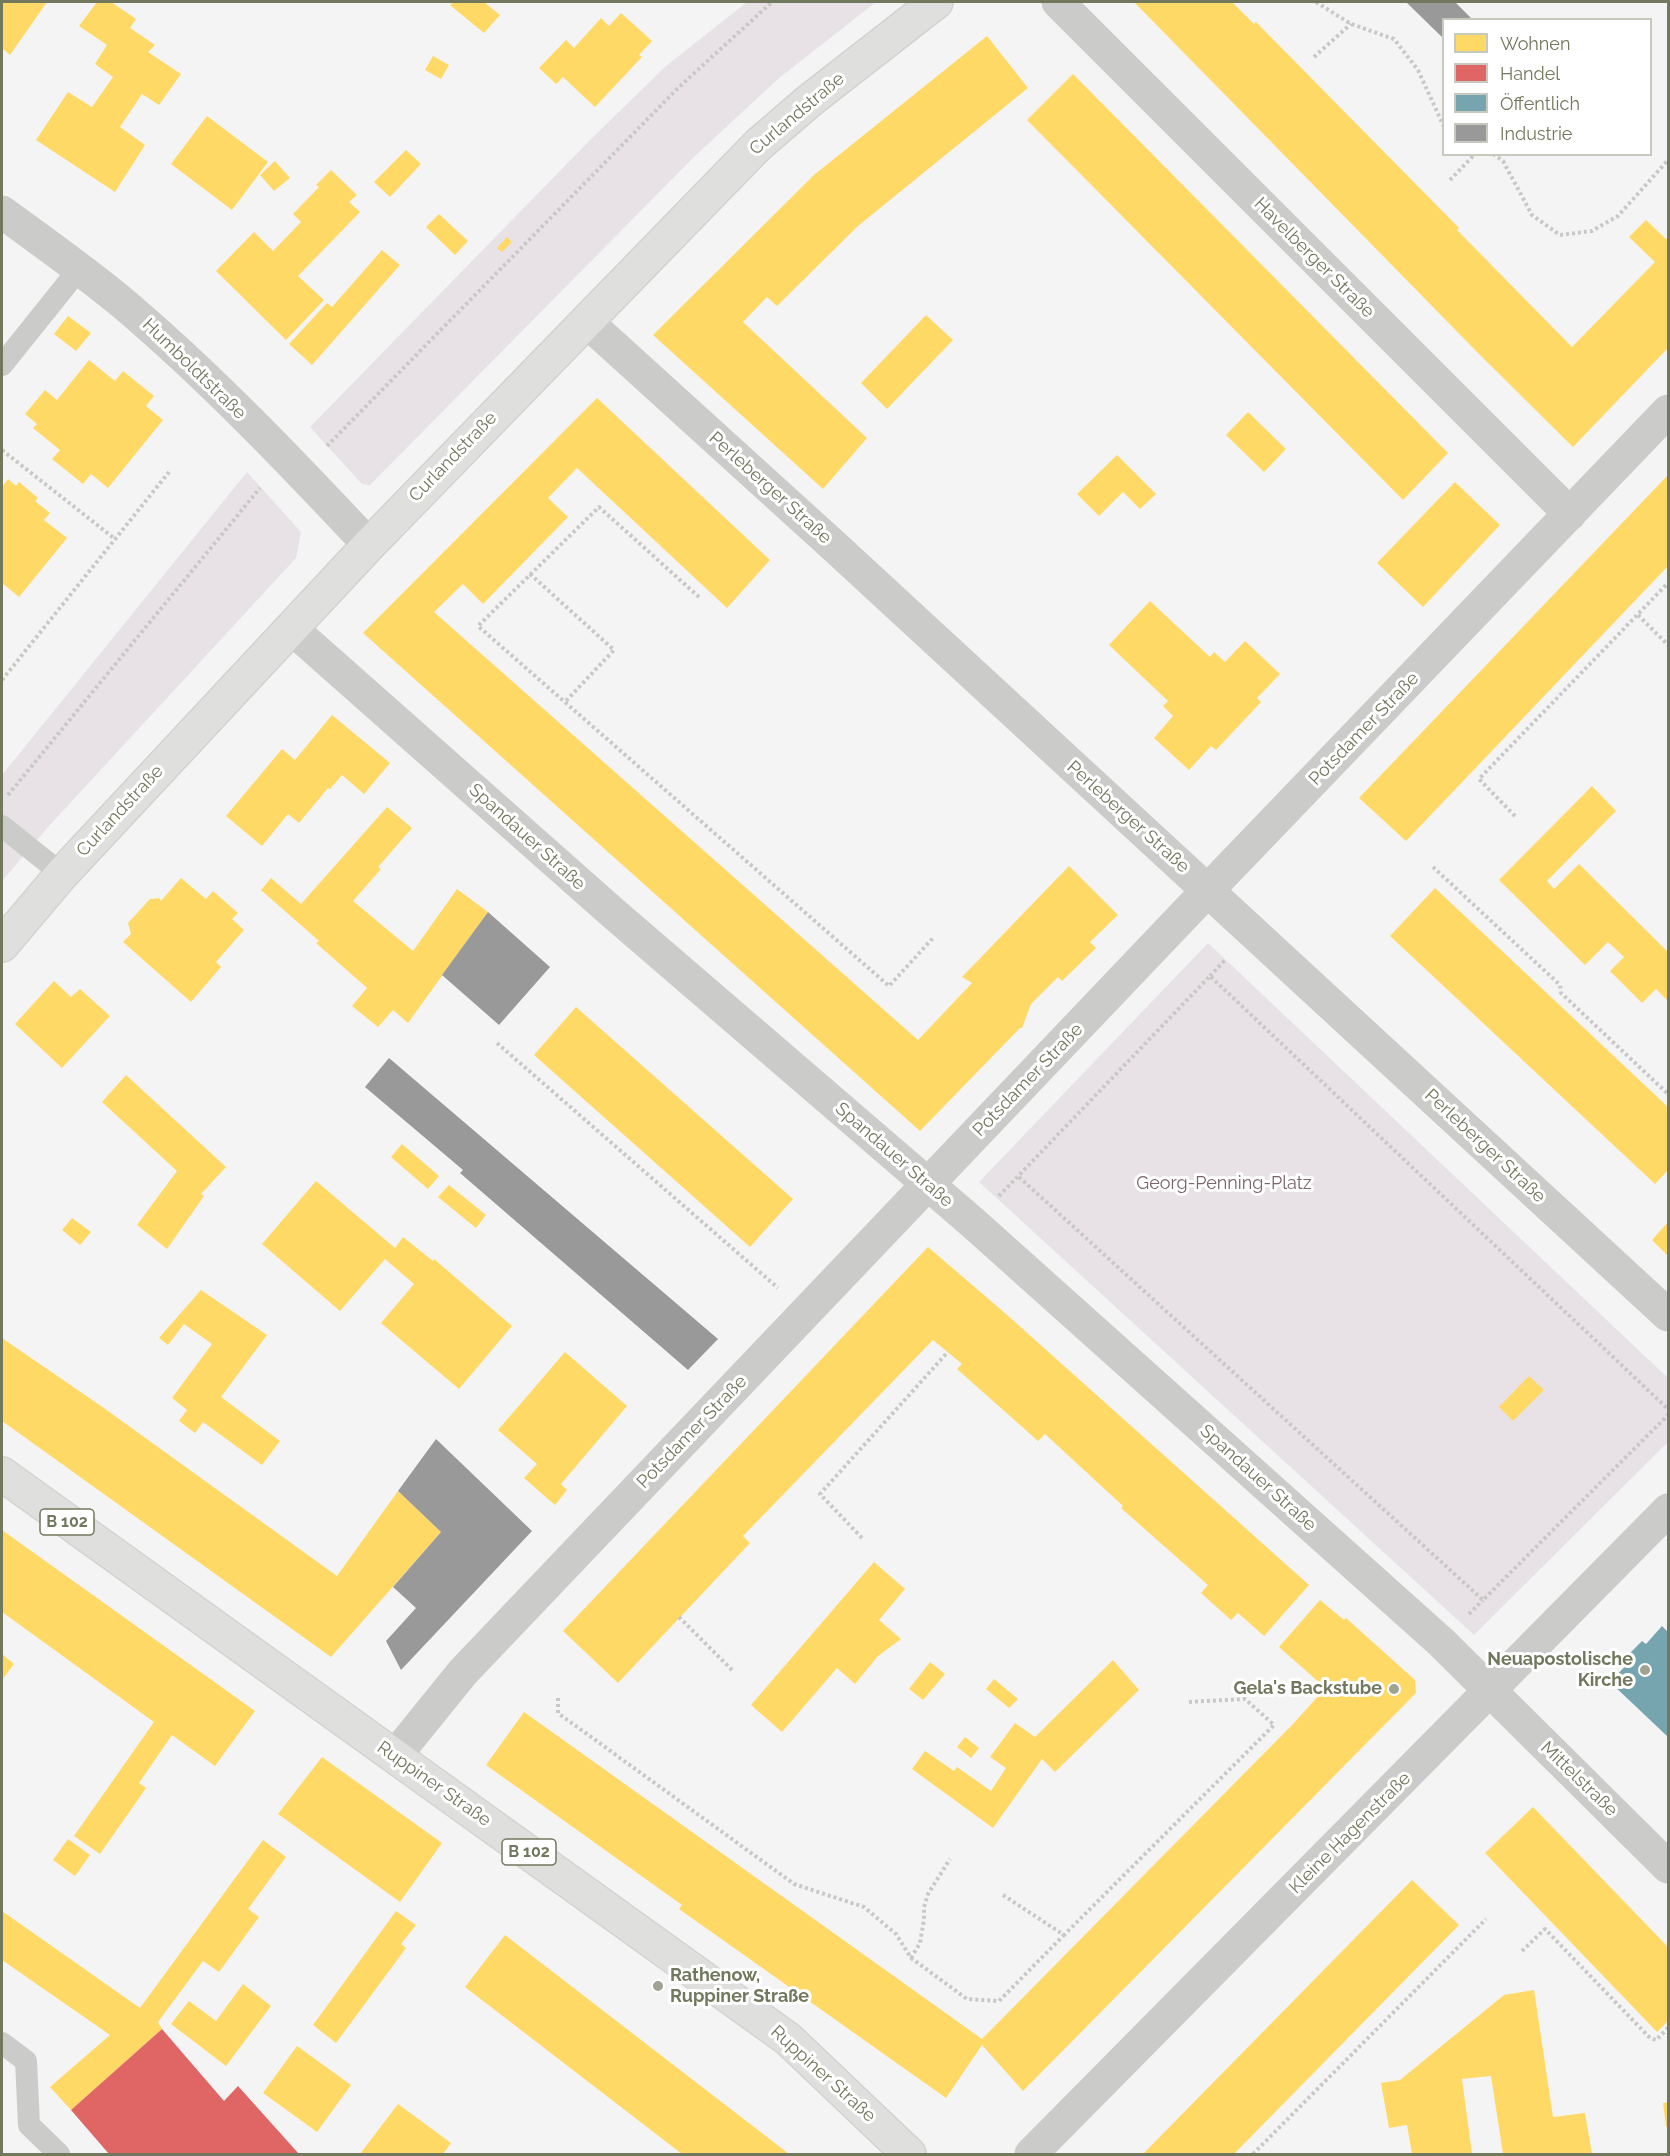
<!DOCTYPE html>
<html>
<head>
<meta charset="utf-8">
<style>
  body { margin:0 }
  #map { position:relative; width:1670px; height:2156px; overflow:hidden; background:#f5f4f5; font-family:Raleway,sans-serif }
  canvas { display:block }
  .frame { position:absolute; inset:0; border:3px solid #71785d; pointer-events:none }
  .legend { position:absolute; left:1442px; top:18px; width:210px; height:138px; box-sizing:border-box; background:#fff; border:2px solid #c6c9be; margin:0; padding:8px 10px; list-style:none; font-size:18px; color:#71785d }
  .legend li { display:flex; align-items:center; gap:12px; height:30px }
  .legend b { width:30px; border:2px solid #c6c9be }
</style>
</head>
<body>
<div id="map">
<canvas width="1670" height="2156"></canvas>
<div class="frame"></div>
<ul class="legend">
<li><b style="height:16px;background:#ffd966"></b>Wohnen</li>
<li><b style="height:16px;background:#e06666"></b>Handel</li>
<li><b style="height:16px;background:#76a5af"></b>Öffentlich</li>
<li><b style="height:16px;background:#999"></b>Industrie</li>
</ul>
</div>
<script>
const c = document.querySelector('canvas').getContext('2d');
c.lineJoin = 'round';
function fillPath(path, color) { c.fillStyle = color; c.fill(path, 'evenodd'); }
function stroke(path, color, width, dash) { c.strokeStyle = color; c.lineWidth = width; c.lineCap = dash ? 'butt' : 'round'; c.setLineDash(dash || []); c.stroke(path); }
function write(font, color, halo, rows, align = 'center') {
  c.font = font + ' Raleway,sans-serif'; c.lineWidth = 6; c.setLineDash([]); c.textBaseline = 'middle'; c.strokeStyle = halo; c.fillStyle = color; for (const [text, x, y, turn = 0] of rows) {
    c.save(); c.translate(x, y); c.rotate((+turn || 0) * Math.PI / 180); c.textAlign = isNaN(turn) ? turn : align; if (halo) c.strokeText(text, 0, 0); c.fillText(text, 0, 0); c.restore();
  }
}
const green = new Path2D(`
  M747 2H876L778 79 694 157 370 485 362 484 310 427 592 138 666 66Z
  M247 472 301 532 296 558 49 826 2 881V775Z
  M1208 943 1668 1378V1442L1474 1635 979 1182Z`);
const homes = new Path2D(`
  M2 2H47L10 55 2 48Z
  M97 2H111L136 19 130 28 155 45 148 52 181 74 159 105 142 94 120 127 145 145 115 192 36 140 68 92 92 107 113 77 95 64 107 45 79 26Z
  M454 2H484L500 15 484 33 450 5Z
  M1134 2H1232L1254 24 1256 22 1459 228 1457 230 1572 347 1655 262 1629 237 1646 220 1666 239H1668V348L1573 447 1480 355Z
  M621 13 652 41 639 55 642 57 595 107 563 77 556 84 539 68 566 40 574 48 601 18 609 26Z
  M987 36 1028 88 858 226 777 306 767 297 743 322 867 438 823 489 653 335 814 175Z
  M433 56 449 65 441 79 425 70Z
  M1073 74 1448 453 1403 500 1027 120Z
  M207 116 268 162 232 210 171 164Z
  M406 150 421 164 390 197 374 182Z
  M275 161 290 178 274 191 260 175Z
  M331 170 357 195 349 202 360 212 298 276 324 300 286 340 216 271 254 232 273 251 301 222 293 214 319 187 316 185Z
  M439 214 468 241 455 255 426 227Z
  M507 237 512 242 502 252 497 248Z
  M382 250 400 265 312 365 289 344 327 303 332 307Z
  M926 315 953 340 887 409 861 383Z
  M68 316 91 333 76 351 54 334Z
  M89 360 115 381 123 371 154 396 146 406 163 420 108 488 91 474 83 484 52 459 60 450 33 428 37 424 25 414 45 390 57 400Z
  M597 398 770 560 727 608 577 468 548 498 568 517 483 604 463 584 434 612 918 1040 972 983 962 977 1069 866 1118 915 1090 942 1096 948 1062 981 1058 977 1031 1004 1022 1028H1020L920 1131 363 633Z
  M1248 412 1286 449 1264 472 1226 435Z
  M1117 455 1156 494 1140 509 1123 492 1099 516 1077 494Z
  M1668 475V566L1406 841 1359 798Z
  M8 479 16 486 19 482 38 498 35 501 50 513 44 520 67 538 19 597 2 583V487Z
  M1455 482 1500 525 1423 607 1377 563Z
  M1150 601 1210 657 1214 652 1225 662 1245 641 1280 674 1257 698 1261 702 1216 750 1211 746 1189 770 1154 738 1173 716 1163 706 1168 701 1109 645Z
  M332 715 390 763 364 794 342 775 330 789 328 788 299 823 288 814 262 846 226 816 282 749 295 760Z
  M1592 786 1616 811 1547 881 1554 889 1579 864 1668 952V1001L1656 989 1642 1003 1610 971 1624 957 1608 942 1585 965 1499 880Z
  M387 807 412 828 378 867 381 869 353 901 413 951 457 889 488 912 408 1023 393 1010 378 1027 352 1006 367 988 316 943 319 941 261 890 271 878 301 904Z
  M181 878 206 899 213 891 238 913 232 919 244 930 216 962 221 967 191 1002 123 942 131 934 128 923 150 899 159 898 161 901Z
  M1435 888 1668 1107V1170L1655 1184 1390 936Z
  M54 981 71 997 80 989 110 1016 62 1068 15 1024Z
  M576 1007 793 1199 750 1247 534 1055Z
  M126 1075 226 1167 201 1194 204 1196 167 1249 137 1225 177 1171 102 1102Z
  M402 1144 439 1176 428 1189 391 1157Z
  M316 1181 395 1248 403 1237 433 1261 434 1259 512 1326 459 1389 381 1323 414 1284 385 1259 340 1311 262 1244Z
  M449 1185 486 1215 476 1228 438 1197Z
  M72 1218 91 1232 80 1245 62 1230Z
  M1668 1222V1256L1652 1240Z
  M928 1247 1006 1314 1309 1585 1264 1636 1238 1613 1231 1620 1201 1593 1208 1585 1121 1508 1123 1506 1045 1434 1038 1441 957 1369 962 1364 933 1340 743 1536 750 1543 618 1683 563 1631Z
  M201 1290 267 1335 221 1397 280 1441 262 1465 203 1422 195 1433 179 1421 187 1410 172 1398 212 1344 184 1324 168 1345 159 1338Z
  M2 1338 101 1406 337 1576 398 1491 441 1532 331 1657 2 1421Z
  M565 1352 627 1406 561 1484 567 1490 555 1505 524 1478 537 1464 498 1430Z
  M1529 1376 1544 1390 1513 1421 1499 1407Z
  M2 1530 255 1711 215 1766 172 1735 139 1783 146 1788 100 1854 74 1836 154 1722 2 1612Z
  M874 1562 905 1589 879 1620 901 1639 878 1656 855 1684 837 1668 782 1732 751 1705Z
  M1320 1600 1344 1620 1346 1618 1415 1680 1416 1693 1023 2091 982 2045 946 2098 679 1909 682 1905 486 1765 524 1712 982 2039 1293 1724 1321 1693V1684L1279 1647Z
  M2 1654 14 1664 2 1680Z
  M1113 1660 1139 1690 1055 1772 1042 1759 993 1828 912 1769 925 1751 954 1771 957 1767 991 1791 1006 1768 990 1757 1015 1723 1035 1737Z
  M930 1662 945 1674 923 1700 909 1689Z
  M994 1679 1018 1699 1009 1708 986 1689Z
  M965 1737 979 1748 971 1758 957 1747Z
  M322 1757 442 1843 400 1902 278 1814Z
  M1533 1807 1668 1947V2021L1657 2032 1485 1853Z
  M68 1839 90 1855 75 1876 53 1860Z
  M263 1840 286 1857 248 1909 259 1917 219 1972 203 1961 158 2022 162 2029 71 2110 50 2087 110 2035 2 1960V1911L140 2008Z
  M1412 1880 1459 1925 1234 2154H1143Z
  M396 1911 416 1925 401 1944 406 1948 336 2043 313 2025Z
  M505 1935 789 2154H682L465 1987Z
  M243 1984 271 2006 226 2066 171 2024 189 2001 216 2021Z
  M1534 1990 1553 2117 1585 2113 1592 2154H1503L1491 2076 1462 2079 1472 2154H1412L1407 2125 1389 2128 1381 2083 1400 2080 1504 1995Z
  M297 2046 351 2085 317 2132 263 2093Z
  M1668 2102V2126L1666 2127 1663 2103Z
  M398 2104 451 2143 443 2154H360Z`);
const shops = new Path2D(`
  M162 2029 224 2101 238 2086 299 2154H109L71 2110Z`);
const public = new Path2D(`
  M1662 1626 1668 1632V1737L1610 1682 1633 1658 1629 1654 1642 1641 1646 1644Z`);
const industry = new Path2D(`
  M1406 2H1455L1473 20H1444V39Z
  M488 912 550 967 499 1025 442 975Z
  M389 1058 718 1339 688 1370 460 1173 463 1170 365 1087Z
  M436 1439 532 1531 401 1670 386 1641 416 1608 393 1587 441 1532 398 1491Z`);
const path = new Path2D(`
  M1316 2 1351 24 1394 39 1418 70 1444 127
  M1314 57 1351 24
  M1493 154 1503 161 1532 215 1560 235 1592 231 1618 216 1668 160
  M1450 180 1475 154
  M327 446 679 87 772 2
  M2 450 115 539
  M530 574 614 650 565 702
  M699 597 599 507 478 626 889 986 933 938
  M1638 615 1668 645
  M2 680 169 472
  M8 795 260 488
  M1515 816 1479 779 1668 583
  M1433 867 1560 985 1561 993 1668 1094
  M1210 976 1226 959
  M497 1043 778 1288
  M1019 1177 1483 1600 1668 1415
  M999 1196 1210 976 1668 1409
  M862 1538 820 1494 947 1353
  M1469 1614 1483 1600
  M679 1617 733 1671
  M558 1698V1713L794 1884 864 1907 896 1934 911 1958 967 1999 999 2001 1064 1935
  M1003 1895 1064 1935 1274 1725 1245 1699 1187 1702
  M1522 1951 1545 1929 1650 2038 1656 2040 1668 2028
  M911 1958 920 1943 924 1919V1907L928 1894 950 1859
  M1253 2154 1486 1919`);
const lane = new Path2D(`
  M2 365 79 269
  M2 826 62 874
  M2 2043 26 2061 29 2125 59 2154`);
const street = new Path2D(`
  M1058 2 1570 514
  M2 212C43 242 86 272 125 305 212 379 291 462 369 545
  M586 321 835 547 1668 1315
  M291 628 613 913 972 1222 1441 1642 1668 1867
  M395 1756 463 1672 1208 890 1668 411
  M1031 2154 1668 1510`);
const secondary = new Path2D(`
  M2 945 62 874 369 545 758 145 809 101 936 2`);
const primary = new Path2D(`
  M2 1474 788 2039 909 2154`);
const markers = [
  [1645,1670,6,"#9fa392"],
  [1394,1689,6,"#9fa392"],
  [658,1986,6,"#9fa392"]
];
const shields = [
  [67,1522,54],
  [529,1852,54]
];
const shieldNames = [
  ["B 102",67,1522],
  ["B 102",529,1852]
];
const streetNames = [
  ["Curlandstraße",797,114,-40],
  ["Havelberger Straße",1314,258,45],
  ["Humboldtstraße",194,369,44],
  ["Curlandstraße",453,457,-46],
  ["Perleberger Straße",770,488,42],
  ["Potsdamer Straße",1364,729,-46],
  ["Curlandstraße",120,811,-47],
  ["Perleberger Straße",1128,817,42],
  ["Spandauer Straße",527,837,42],
  ["Potsdamer Straße",1028,1080,-46],
  ["Perleberger Straße",1485,1146,43],
  ["Spandauer Straße",894,1155,41],
  ["Potsdamer Straße",692,1432,-46],
  ["Spandauer Straße",1258,1478,42],
  ["Mittelstraße",1579,1779,44],
  ["Ruppiner Straße",434,1784,35],
  ["Kleine Hagenstraße",1350,1833,-45],
  ["Ruppiner Straße",823,2074,42]
];
const parkNames = [
  ["Georg-Penning-Platz",1224,1184]
];
const poiNames = [
  ["Neuapostolische",1633,1660],
  ["Kirche",1633,1681],
  ["Gela's Backstube",1382,1689],
  ["Rathenow,",670,1976,"left"],
  ["Ruppiner Straße",670,1997,"left"]
];
fillPath(green, '#e8e2e6');
fillPath(homes, '#ffd966');
fillPath(shops, '#e06666');
fillPath(public, '#76a5af');
fillPath(industry, '#999');
stroke(secondary, '#d2d2d1', 36);
stroke(primary, '#d2d2d1', 36);
stroke(path, '#c8c9c6', 4, [3, 3]);
stroke(lane, '#cbcbca', 22);
stroke(street, '#cbcbca', 33);
stroke(secondary, '#dfe0de', 33);
stroke(primary, '#dfe0de', 33);
for (const [x, y, r, color] of markers) { const dot = new Path2D(); dot.arc(x, y, r, 0, 2 * Math.PI); c.fillStyle = color; c.fill(dot); stroke(dot, '#fff', 2); }
for (const [x, y, w] of shields) { const box = new Path2D(); box.roundRect(x - w / 2, y - 13, w, 26, 4.5); c.fillStyle = '#fff'; c.fill(box); stroke(box, '#71785d', 1.5); }
write('bold 16px', '#71785d', null, shieldNames);
write('18px', '#71785d', '#fff', streetNames);
write('18px', '#7b646d', '#fff', parkNames);
write('bold 18px', '#71785d', '#fff', poiNames, 'right');
</script>
</body>
</html>
